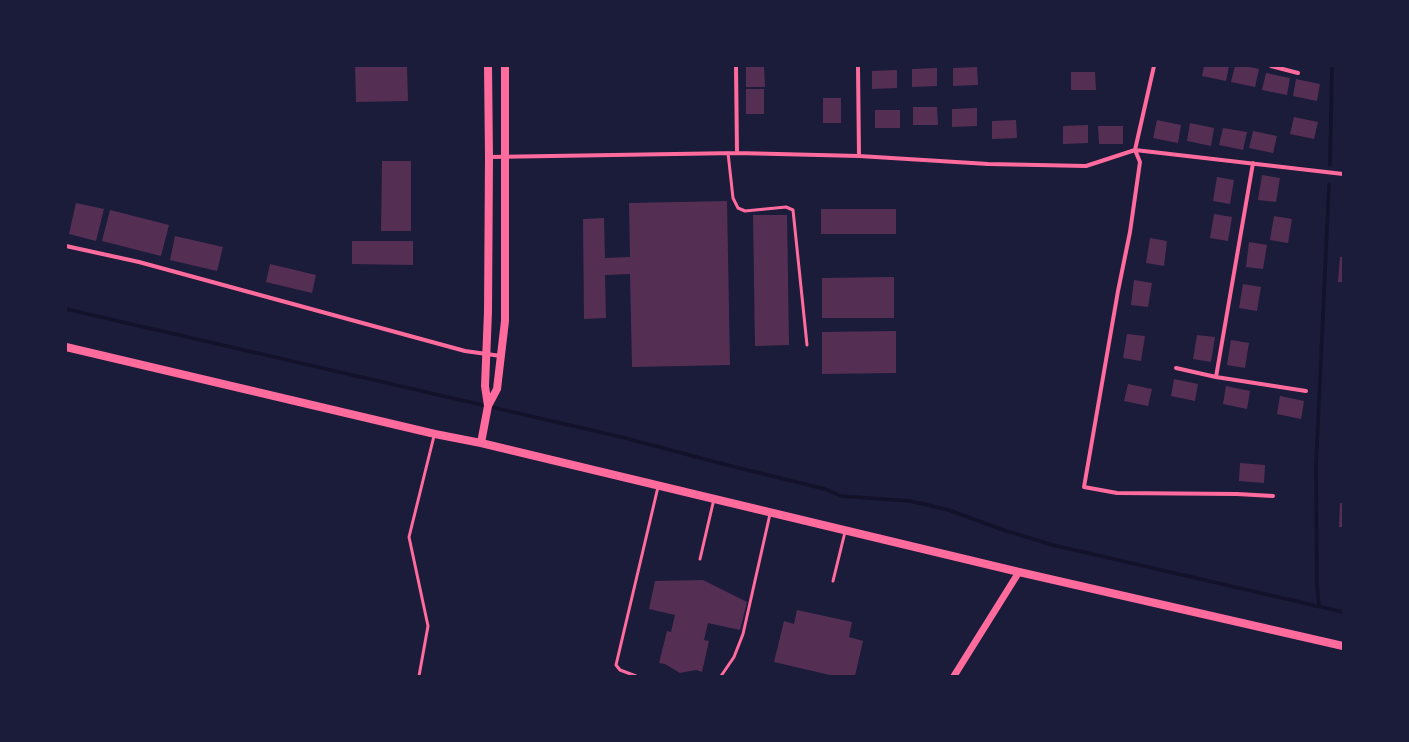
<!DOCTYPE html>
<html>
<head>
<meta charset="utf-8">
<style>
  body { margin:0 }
  #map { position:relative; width:1409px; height:742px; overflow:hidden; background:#1b1b3a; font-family:"Work Sans",sans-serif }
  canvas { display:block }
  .frame { position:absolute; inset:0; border:67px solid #1b1b3a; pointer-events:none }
</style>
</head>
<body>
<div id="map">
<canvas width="1409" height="742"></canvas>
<div class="frame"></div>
</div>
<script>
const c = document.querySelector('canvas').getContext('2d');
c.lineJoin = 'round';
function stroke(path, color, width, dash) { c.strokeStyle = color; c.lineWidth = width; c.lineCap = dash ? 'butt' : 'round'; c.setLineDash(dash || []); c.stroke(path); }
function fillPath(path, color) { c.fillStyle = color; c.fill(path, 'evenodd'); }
const stream = new Path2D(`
  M1330 165 1332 66
  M66 309 621 437 727 465 825 489 841 496 910 501 949 510 1003 530 1053 545 1343 612
  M1319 606 1317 585 1316 466 1329 185`);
const building = new Path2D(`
  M355 66H407L408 101 356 102Z
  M746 66H764L765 87H746Z
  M1204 66H1229L1226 81 1202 76Z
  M1235 66H1244L1259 69 1255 87 1231 82Z
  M977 67 978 85 953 86V68Z
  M937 68V86L912 87V69Z
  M897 70V88L872 89V71Z
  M1071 72H1095L1096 90H1071Z
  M1266 73 1290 78 1287 95 1262 90Z
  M1296 79 1320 84 1317 101 1293 96Z
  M746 89H764V114H746Z
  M823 98H841V123H823Z
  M913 107H937L938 125H913Z
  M977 108V126L952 127V109Z
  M875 110H900V128H875Z
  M1294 117 1318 122 1314 139 1290 134Z
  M1016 120 1017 138 992 139V121Z
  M1157 120 1181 125 1178 143 1153 138Z
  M1190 123 1214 128 1211 146 1187 141Z
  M1088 125V143L1063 144V126Z
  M1098 126H1123V144H1099Z
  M1223 128 1247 132 1243 150 1219 145Z
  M1253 131 1277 136 1273 153 1249 148Z
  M382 161H411V231H381Z
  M1262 175 1280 178 1276 202 1258 200Z
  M1217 177 1234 180 1230 204 1213 201Z
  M727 201 730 365 632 367 630 274 605 275 606 318 584 319 583 219 604 218 605 258 630 257 629 203Z
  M76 203 104 209 96 241 69 234Z
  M821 209H896V234H821Z
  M110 210 169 225 161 256 102 241Z
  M1214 214 1232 217 1228 241 1210 238Z
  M753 215H787L789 345 755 346Z
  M1274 216 1292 219 1288 243 1270 240Z
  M175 236 223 247 217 271 170 260Z
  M1150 238 1167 241 1164 266 1146 263Z
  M352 241H413V265L352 264Z
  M1249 242 1267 245 1263 269 1246 267Z
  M1340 257H1343V282H1338Z
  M270 264 316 275 312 293 266 282Z
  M894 277V318H822V278Z
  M1134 280 1152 283 1148 307 1131 305Z
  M1243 284 1261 287 1257 311 1239 308Z
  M896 331V373L822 374V332Z
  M1127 334 1145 336 1141 361 1123 358Z
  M1197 335 1215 337 1211 362 1193 359Z
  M1231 340 1249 343 1245 368 1227 365Z
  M1174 379 1198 384 1195 401 1171 396Z
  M1128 384 1152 389 1148 406 1124 401Z
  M1226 386 1250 391 1247 409 1223 404Z
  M1280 396 1304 401 1301 419 1277 414Z
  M1240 463 1265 465 1264 483 1239 481Z
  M1340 503H1343V527H1339Z
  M703 580 747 602 740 630 708 623 704 640 709 641 702 672 696 670 680 673 665 664 659 663 667 631 671 632 675 615 649 609 655 581Z
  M797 610 852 622 849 637 863 641 855 676H834L774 662 784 621 794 624Z`);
const service = new Path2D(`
  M728 153 733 198 738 208 745 211 786 207 793 210 807 345
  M700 559 714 499
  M833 581 845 532
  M419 676 428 626 409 537 434 436
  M636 676 620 670 616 665 658 487
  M721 676 734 657 743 634 770 514`);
const minor = new Path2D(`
  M736 66 737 153
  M858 66 859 156
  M1154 66 1135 150 1140 162 1130 232 1118 291 1084 487 1117 493 1237 494 1273 496
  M1271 66 1298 73
  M489 157 737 153 859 156 988 164 1086 166 1135 150 1343 174
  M66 246 139 262 465 351 501 356
  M1176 368 1216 377 1306 391
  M1216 377 1253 163`);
const tertiary = new Path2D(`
  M954 676 1019 572`);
const secondary = new Path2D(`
  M488 66 489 157 488 312 485 386 488 406
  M66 347 435 434 481 443 1019 572 1343 646
  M481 443 488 406 497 389 505 321V66`);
stroke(stream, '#12122b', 3.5);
fillPath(building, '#542f53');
stroke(service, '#ff6b9d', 3);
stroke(minor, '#ff6b9d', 4);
stroke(tertiary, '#ff6b9d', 7);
stroke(secondary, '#ff6b9d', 8);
</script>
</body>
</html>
